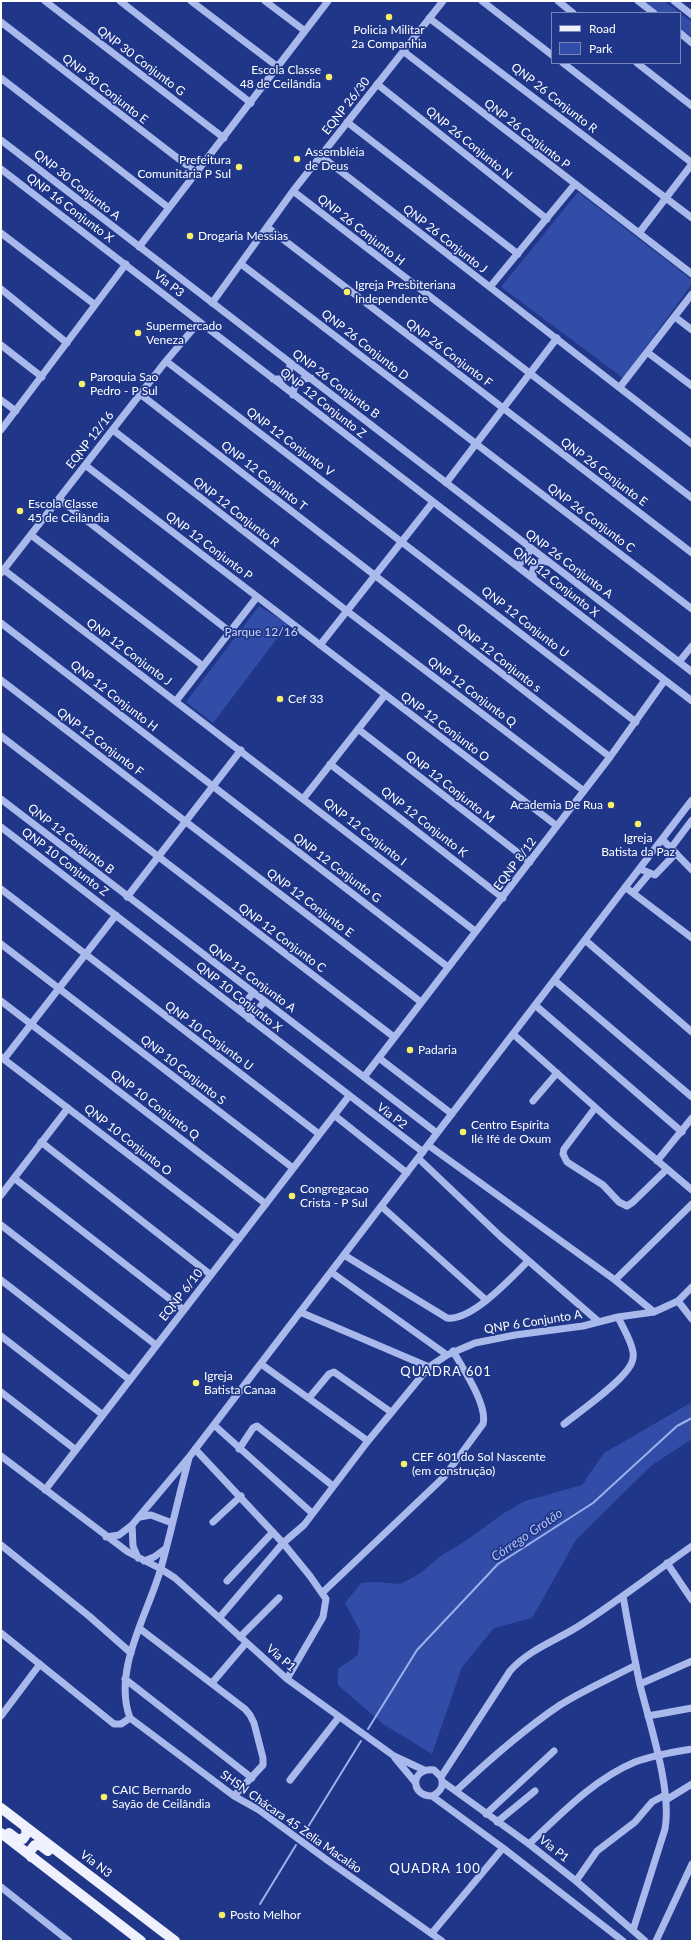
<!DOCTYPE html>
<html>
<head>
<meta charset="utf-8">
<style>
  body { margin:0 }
  #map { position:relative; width:693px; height:1942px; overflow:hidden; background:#1f3689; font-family:Lato,sans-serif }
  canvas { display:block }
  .frame { position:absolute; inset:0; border:2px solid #fff; pointer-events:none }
  .legend { position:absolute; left:551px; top:12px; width:130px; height:52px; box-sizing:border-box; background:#1f3689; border:1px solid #7986b8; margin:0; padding:5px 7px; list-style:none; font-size:12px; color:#fff }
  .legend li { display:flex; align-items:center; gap:8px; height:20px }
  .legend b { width:20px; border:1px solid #7986b8 }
</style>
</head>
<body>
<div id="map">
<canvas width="693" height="1942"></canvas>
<div class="frame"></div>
<ul class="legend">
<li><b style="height:5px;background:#eff1fe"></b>Road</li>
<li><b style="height:11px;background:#324da7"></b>Park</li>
</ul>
</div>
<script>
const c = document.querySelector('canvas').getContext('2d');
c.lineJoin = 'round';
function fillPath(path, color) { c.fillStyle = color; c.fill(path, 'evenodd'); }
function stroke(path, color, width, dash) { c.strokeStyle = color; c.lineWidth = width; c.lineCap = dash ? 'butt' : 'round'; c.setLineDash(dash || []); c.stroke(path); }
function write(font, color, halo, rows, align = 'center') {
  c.font = font + ' Lato,sans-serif'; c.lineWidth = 3.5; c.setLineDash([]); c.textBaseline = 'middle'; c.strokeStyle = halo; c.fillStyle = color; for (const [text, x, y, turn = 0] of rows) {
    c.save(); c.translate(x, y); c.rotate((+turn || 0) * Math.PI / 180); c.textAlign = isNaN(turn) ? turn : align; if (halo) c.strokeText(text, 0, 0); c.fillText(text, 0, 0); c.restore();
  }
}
const green = new Path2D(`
  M644 1H664L680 13H660Z
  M680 13 692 22V37L680 28Z
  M578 192 692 280V284L623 378 501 287Z
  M259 606 288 624 213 723 186 702Z
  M692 1402V1439L652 1465 576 1540 532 1618 494 1628 462 1667 432 1754 383 1724 338 1685V1669L358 1655 360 1631 345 1603 361 1583 376 1582 400 1584 419 1574 442 1555 464 1542 504 1513 525 1501 582 1485 604 1453Z`);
const stream = new Path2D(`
  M368 1729 417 1650 498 1564 593 1503 677 1426 692 1418
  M303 1835 361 1741
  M260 1904 296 1845`);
const minor = new Path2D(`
  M45 1 224 138
  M120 1 251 103
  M191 1 278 67
  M265 1 305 31
  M482 1 552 55
  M558 1 573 13
  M638 1 654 13
  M674 1 692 15
  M429 18 692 218
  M1 22 197 173
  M680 33 692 43
  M403 51 692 274
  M563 63 692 163
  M637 63 692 106
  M1 78 169 208
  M377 84 547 219
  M347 122 518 254
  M1 140 692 672
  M321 156 692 444
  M1 169 692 701
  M293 191 692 498
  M267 227 692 553
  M1 233 94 304
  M639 233 692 164
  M139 247 328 1
  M241 264 692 609
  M490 287 575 184
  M1 289 67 343
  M212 303 293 191 443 1
  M675 317 692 330
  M1 345 42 377
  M647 352 692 386
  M166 361 636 722
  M273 379H284L289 376 290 363
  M620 387 692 294
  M140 394 610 757
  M293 395C294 382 299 379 311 378
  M1 400 16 411
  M1 430 126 264
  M113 430 347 611 584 791
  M85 465 557 826
  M446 483 557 338
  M59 499 229 631
  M31 535 203 666
  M515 564C525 563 530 557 529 547
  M4 570 475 931
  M1 573 166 361 199 322
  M534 579C530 567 536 560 549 562
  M1 623 448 967
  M320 645 433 502
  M679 662 692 646
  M1 680 421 1002
  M176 701 257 597
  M358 729 530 862
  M1 736 394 1037
  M330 764 503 898
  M1 799 437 1133
  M303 799 385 695
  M1 827 423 1152
  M662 839 692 870
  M671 848 692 820
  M640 869 655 875 676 853
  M625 887 692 938
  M1 889 319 1134
  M633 893 649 874
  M127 897 241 750
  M585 940 692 1032
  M1 944 293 1168
  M554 980 692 1097
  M1 1001 266 1204
  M535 1005 682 1132
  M239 1010 253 993
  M249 1019 264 1002
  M513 1034 614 1124 692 1190
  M1 1057 239 1239
  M379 1058 452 1114
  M4 1059 116 915
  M364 1077 610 757 665 680
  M533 1101 557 1073
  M595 1108 564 1149 563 1154 567 1162 603 1185 619 1202 627 1206 633 1202 667 1169
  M334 1115 407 1173
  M41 1142 211 1275
  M428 1145 615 1280 654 1312
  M418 1158 500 1236 599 1322
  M657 1161 692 1118
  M14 1178 184 1310
  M1 1195 68 1108
  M381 1206 486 1300
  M1 1225 156 1345
  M344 1255 447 1318C472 1321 511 1278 528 1261
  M331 1272 447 1355
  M1 1280 130 1380
  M615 1280 692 1204
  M678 1301 692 1319
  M300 1312 429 1367
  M1 1336 103 1415
  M261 1364 368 1441
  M1 1392 76 1450
  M309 1398 329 1374 334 1372 391 1412
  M564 1424C582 1410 616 1386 628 1369 632 1364 634 1358 633 1352 631 1340 623 1328 618 1317
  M214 1425 312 1513
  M195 1449 283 1543 310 1576 326 1599 323 1617 287 1679
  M239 1449 253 1428 257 1426 333 1486
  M1 1456 128 1552 161 1569 175 1578 287 1679 394 1756 424 1770
  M45 1490 349 1096
  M140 1517 151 1515 172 1523
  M213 1522 241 1496
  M132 1525 133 1546 138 1558
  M106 1537 119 1535 132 1525 190 1456 692 800
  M1 1545 89 1616 131 1653
  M144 1561 154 1557 165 1549
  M667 1563 692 1600
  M227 1581 273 1532
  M322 1593 444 1477 483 1424C488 1405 463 1369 453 1351
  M623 1596C628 1625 634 1656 640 1685 650 1725 672 1790 665 1829L633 1930
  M220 1617 283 1543 304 1525 368 1441 429 1367 447 1355 475 1343 515 1335 583 1326 618 1317 654 1312 678 1301 692 1287
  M139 1628 245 1709 250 1715 254 1723 263 1758V1765L234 1796
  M1 1633 114 1724H121L130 1718
  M240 1637 279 1598
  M125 1679 252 1778
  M212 1683 246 1643
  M640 1684 692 1661
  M1 1716 40 1664
  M648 1716 692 1708
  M130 1718 234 1796 259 1810 327 1860 442 1941
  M130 1718C112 1670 148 1614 161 1568 171 1532 179 1495 189 1458
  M395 1758 415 1782
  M441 1777 510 1671C529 1649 558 1640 582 1624 619 1600 655 1572 692 1546
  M290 1780 339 1717
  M443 1782 529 1844 576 1881 645 1941
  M456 1791C489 1760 523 1730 560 1705 584 1690 611 1678 636 1665
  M432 1796C441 1792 444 1786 441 1777L434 1770C411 1767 409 1796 432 1796L503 1848 623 1941
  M666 1800 692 1784
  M486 1814 554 1751
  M497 1822 535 1791
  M529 1844C561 1814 594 1779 635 1762 654 1755 673 1752 692 1749
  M576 1881 597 1851 635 1822 652 1802 665 1795
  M1 1887 69 1941
  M432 1933 503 1848
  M656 1941 692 1864`);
const major = new Path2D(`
  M1 1808 175 1941
  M1 1833 141 1941
  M9 1833 17 1839H23L27 1833 25 1826
  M31 1857 30 1851 35 1845H40L48 1851`);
const markers = [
  [389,17,4,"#f9f06a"],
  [329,77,4,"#f9f06a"],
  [297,159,4,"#f9f06a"],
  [239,167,4,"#f9f06a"],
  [190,236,4,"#f9f06a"],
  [347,292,4,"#f9f06a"],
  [138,333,4,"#f9f06a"],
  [82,384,4,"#f9f06a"],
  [20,511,4,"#f9f06a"],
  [280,699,4,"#f9f06a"],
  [611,805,4,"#f9f06a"],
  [638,824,4,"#f9f06a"],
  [410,1050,4,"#f9f06a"],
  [463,1132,4,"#f9f06a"],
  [292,1196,4,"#f9f06a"],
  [196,1383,4,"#f9f06a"],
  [404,1464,4,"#f9f06a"],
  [104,1797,4,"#f9f06a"],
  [222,1915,4,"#f9f06a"]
];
const poiNames = [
  ["Policia Militar",389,30,"center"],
  ["2a Companhia",389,44,"center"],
  ["Escola Classe",321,70,"right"],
  ["48 de Ceilândia",321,84,"right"],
  ["Assembléia",305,152],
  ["de Deus",305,166],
  ["Prefeitura",231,160,"right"],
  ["Comunitária P Sul",231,174,"right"],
  ["Drogaria Messias",198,236],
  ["Igreja Presbiteriana",355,285],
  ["Independente",355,299],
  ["Supermercado",146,326],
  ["Veneza",146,340],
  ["Paroquia Sao",90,377],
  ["Pedro - P Sul",90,391],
  ["Escola Classe",28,504],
  ["45 de Ceilândia",28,518],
  ["Cef 33",288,699],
  ["Academia De Rua",603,805,"right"],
  ["Igreja",638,838,"center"],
  ["Batista da Paz",638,852,"center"],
  ["Padaria",418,1050],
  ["Centro Espírita",471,1125],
  ["Ilé Ifé de Oxum",471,1139],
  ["Congregacao",300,1189],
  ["Crista - P Sul",300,1203],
  ["Igreja",204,1376],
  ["Batista Canaa",204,1390],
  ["CEF 601 do Sol Nascente",412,1457],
  ["(em construção)",412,1471],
  ["CAIC Bernardo",112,1790],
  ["Sayão de Ceilândia",112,1804],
  ["Posto Melhor",230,1915]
];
const streetNames = [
  ["QNP 30 Conjunto G",141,61,37],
  ["QNP 30 Conjunto E",105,89,38],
  ["QNP 26 Conjunto R",554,98,38],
  ["EQNP 26/30",346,106,-52],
  ["QNP 26 Conjunto P",527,134,38],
  ["QNP 26 Conjunto N",469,143,39],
  ["QNP 30 Conjunto A",77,185,38],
  ["QNP 16 Conjunto X",70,208,37],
  ["QNP 26 Conjunto H",361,230,38],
  ["QNP 26 Conjunto J",445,239,38],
  ["Via P3",169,284,38],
  ["QNP 26 Conjunto D",365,345,38],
  ["QNP 26 Conjunto F",449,353,37],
  ["QNP 26 Conjunto B",336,384,37],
  ["QNP 12 Conjunto Z",323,403,38],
  ["EQNP 12/16",90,440,-52],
  ["QNP 12 Conjunto V",290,442,37],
  ["QNP 26 Conjunto E",604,472,37],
  ["QNP 12 Conjunto T",264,476,38],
  ["QNP 12 Conjunto R",236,512,38],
  ["QNP 26 Conjunto C",591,518,37],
  ["QNP 12 Conjunto P",209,546,37],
  ["QNP 26 Conjunto A",569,564,37],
  ["QNP 12 Conjunto X",556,582,38],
  ["QNP 12 Conjunto U",525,622,38],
  ["QNP 12 Conjunto J",129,652,37],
  ["QNP 12 Conjunto s",499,658,38],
  ["QNP 12 Conjunto Q",472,692,37],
  ["QNP 12 Conjunto H",114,696,38],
  ["QNP 12 Conjunto O",445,727,37],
  ["QNP 12 Conjunto F",100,742,37],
  ["QNP 12 Conjunto M",450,787,38],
  ["QNP 12 Conjunto K",424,822,38],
  ["QNP 12 Conjunto I",365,832,38],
  ["QNP 12 Conjunto B",71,839,38],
  ["QNP 10 Conjunto Z",65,862,37],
  ["EQNP 8/12",515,864,-53],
  ["QNP 12 Conjunto G",337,868,37],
  ["QNP 12 Conjunto E",310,903,37],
  ["QNP 12 Conjunto C",282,938,37],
  ["QNP 12 Conjunto A",252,978,37],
  ["QNP 10 Conjunto X",239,997,38],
  ["QNP 10 Conjunto U",209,1036,37],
  ["QNP 10 Conjunto S",183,1070,38],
  ["QNP 10 Conjunto Q",155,1105,37],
  ["Via P2",392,1116,37],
  ["QNP 10 Conjunto O",128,1140,38],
  ["EQNP 6/10",181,1295,-52],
  ["QNP 6 Conjunto A",533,1322,-9],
  ["Via P1",281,1658,41],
  ["SHSN Chácara 45 Zelia Macalão",291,1822,35],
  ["Via P1",554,1849,38],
  ["Via N3",96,1864,37]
];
const parkNames = [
  ["Parque 12/16",261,632]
];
const neighbourhoodNames = [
  ["QUADRA 601",446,1372],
  ["QUADRA 100",435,1869]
];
const waterNames = [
  ["Córrego Grotão",527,1535,-34]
];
fillPath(green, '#324da7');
stroke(stream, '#9db1ed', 2);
stroke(minor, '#aab9eb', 7);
stroke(major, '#eff1fe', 10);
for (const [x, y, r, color] of markers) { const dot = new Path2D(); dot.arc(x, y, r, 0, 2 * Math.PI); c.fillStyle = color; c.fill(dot); stroke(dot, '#1f3689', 1.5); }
write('12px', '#fff', '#1f3689', poiNames, 'left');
write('12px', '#fff', '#1f3689', streetNames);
write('12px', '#cfd8f8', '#1f3689', parkNames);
c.letterSpacing = '1px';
write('13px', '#fff', '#1f3689', neighbourhoodNames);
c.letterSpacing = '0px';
write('italic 13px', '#b6c4f2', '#1f3689', waterNames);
</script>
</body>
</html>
